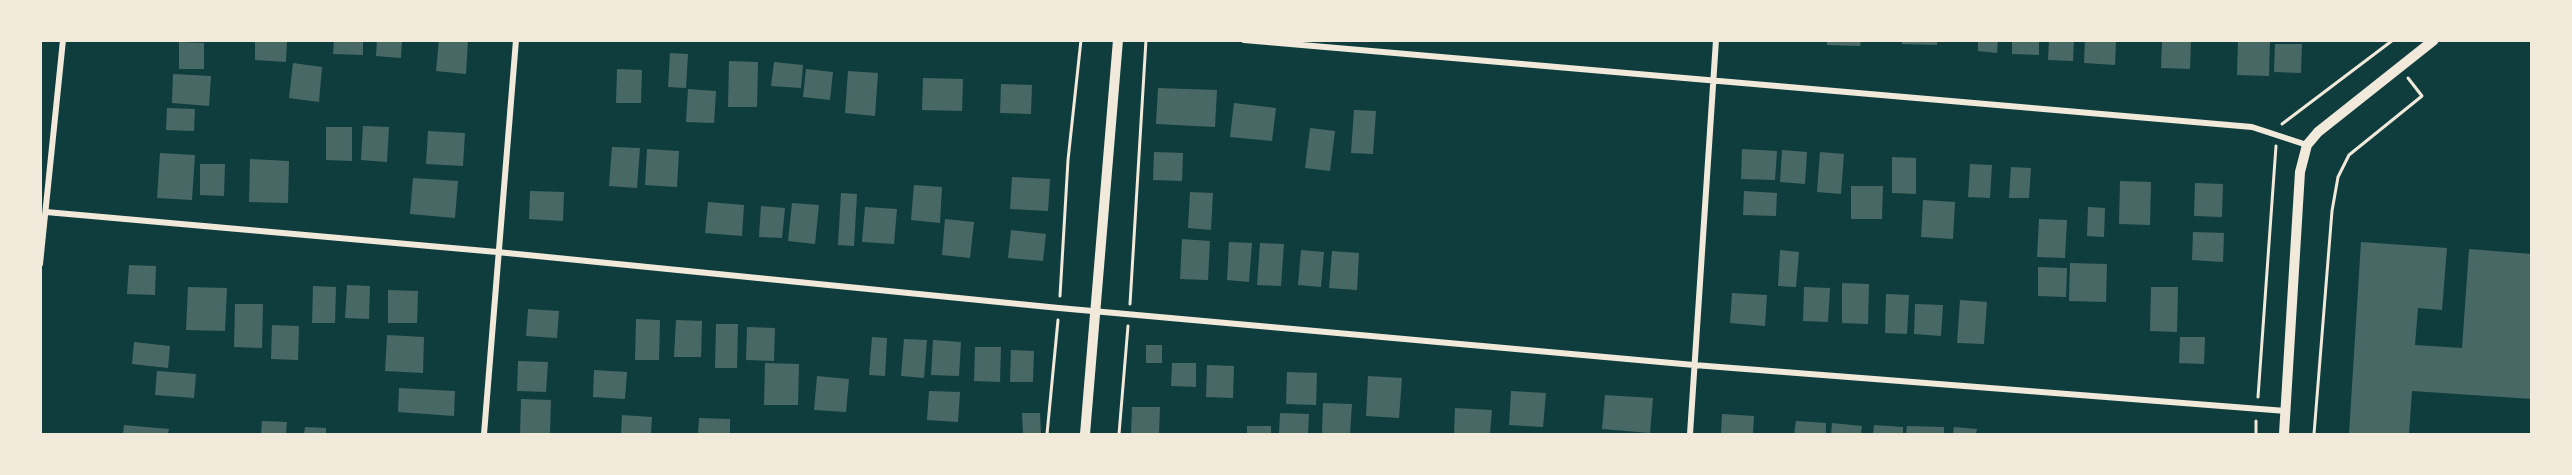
<!DOCTYPE html>
<html>
<head>
<meta charset="utf-8">
<style>
  body { margin:0 }
  #map { position:relative; width:2572px; height:475px; overflow:hidden; background:#0f3d3e; font-family:Overpass,sans-serif }
  canvas { display:block }
  .frame { position:absolute; inset:0; border:42px solid #f1e9da; pointer-events:none }
</style>
</head>
<body>
<div id="map">
<canvas width="2572" height="475"></canvas>
<div class="frame"></div>
</div>
<script>
const c = document.querySelector('canvas').getContext('2d');
c.lineJoin = 'round';
function fillPath(path, color) { c.fillStyle = color; c.fill(path, 'evenodd'); }
function stroke(path, color, width, dash) { c.strokeStyle = color; c.lineWidth = width; c.lineCap = dash ? 'butt' : 'round'; c.setLineDash(dash || []); c.stroke(path); }
const building = new Path2D(`
  M255 40H287L286 62 255 60Z
  M334 40H363V55L333 54Z
  M377 40H402L401 58 376 56Z
  M439 40H468L466 74 436 71Z
  M1827 40H1861L1860 46 1827 45Z
  M1902 40H1937V45L1902 44Z
  M1978 40H1998L1997 53 1978 51Z
  M2012 40H2039V55L2012 54Z
  M2049 40H2074L2073 61 2048 60Z
  M2085 40H2116L2115 65 2084 63Z
  M2162 40H2191L2190 69 2161 68Z
  M2238 40H2270L2269 76 2237 75Z
  M179 42 204 43V69H179Z
  M2275 44H2302L2301 73 2274 72Z
  M670 53 688 54 686 88 668 87Z
  M729 61 758 62 757 107H728Z
  M774 62 803 65 801 88 771 86Z
  M293 63 322 67 319 102 289 98Z
  M617 69 642 70 641 103H616Z
  M806 69 833 72 830 100 803 97Z
  M848 71 878 73 875 116 845 113Z
  M173 74 211 76 209 106 172 103Z
  M923 78 963 79 962 111 922 110Z
  M1001 84 1032 85 1031 114 1000 113Z
  M1158 88 1217 90 1215 127 1156 124Z
  M688 89 716 91 714 123 686 122Z
  M1234 103 1276 108 1272 141 1230 137Z
  M167 108 195 109 194 131 166 130Z
  M1354 110 1376 111 1373 154 1351 153Z
  M363 126 389 127 387 162 361 160Z
  M326 127H352V161L326 160Z
  M1310 128 1335 131 1330 171 1305 168Z
  M428 131 465 133 463 166 426 164Z
  M612 147 640 148 637 188 609 186Z
  M647 149 679 151 677 187 645 185Z
  M1742 149 1777 151 1775 180 1741 179Z
  M1782 150 1807 152 1805 184 1780 182Z
  M1154 152 1183 153 1182 181 1153 180Z
  M1820 152 1844 154 1841 194 1817 192Z
  M160 153 195 155 192 200 157 198Z
  M1892 157 1916 158V194L1892 193Z
  M250 159 289 161 288 203 249 202Z
  M200 164H225L224 196 200 195Z
  M1970 164 1992 165 1990 198 1968 197Z
  M2011 167 2031 168 2029 198H2009Z
  M1012 177 1050 179 1048 211 1010 209Z
  M413 178 458 181 455 218 410 214Z
  M2120 181 2151 182 2150 225 2119 224Z
  M2195 183 2223 184 2222 217 2194 216Z
  M914 185 942 187 940 223 911 220Z
  M1851 186H1883L1882 219H1851Z
  M530 191 564 192 563 221 529 219Z
  M1744 191 1777 193 1776 216 1743 215Z
  M1190 192 1213 193 1211 230 1188 228Z
  M841 193 857 194 854 246 838 245Z
  M1923 200 1955 202 1953 239 1921 237Z
  M708 202 744 205 742 236 705 233Z
  M792 203 819 205 815 244 788 241Z
  M761 206 785 208 782 238 759 237Z
  M865 207 897 209 894 244 862 242Z
  M2088 207 2105 208 2104 237 2087 236Z
  M945 219 974 222 970 258 942 255Z
  M2039 219 2067 220 2065 258 2037 257Z
  M1011 230 1046 234 1043 261 1008 258Z
  M2193 232 2224 233 2223 262 2192 260Z
  M1182 239 1210 241 1208 280 1180 279Z
  M1229 242 1252 243 1249 282 1227 280Z
  M2361 242 2447 248 2442 310 2418 308 2415 345 2462 348 2469 249 2532 254V399L2412 391 2409 434H2349Z
  M1260 243 1284 244 1281 286 1257 285Z
  M1301 250 1324 252 1321 287 1298 285Z
  M1780 250 1799 252 1796 287 1778 286Z
  M1332 251 1359 253 1357 290 1329 288Z
  M2070 263 2107 264 2106 302 2069 301Z
  M129 265 156 266 155 295 127 294Z
  M2038 267 2067 268 2066 297 2038 296Z
  M1842 283 1869 284 1868 324 1842 323Z
  M347 285 370 286 369 319 345 318Z
  M313 286 336 287 335 323H312Z
  M188 287 227 288 225 331 186 330Z
  M1804 287 1830 288 1828 322 1803 321Z
  M2151 287H2178L2177 332 2150 331Z
  M388 290 418 291 417 323H388Z
  M1732 293 1767 295 1765 326 1730 323Z
  M1886 294 1909 295 1907 334 1885 333Z
  M1960 300 1987 302 1984 344 1957 343Z
  M235 304H263L262 348 234 347Z
  M1915 304 1943 305 1941 336 1914 334Z
  M528 309 559 311 557 338 526 336Z
  M636 319 660 320 659 360H635Z
  M676 320 702 321 701 357H674Z
  M716 324H738L737 368H715Z
  M272 325 299 326 298 360 271 359Z
  M747 327 775 328 774 361 746 360Z
  M387 335 424 337 423 373 385 371Z
  M872 337 887 338 885 376 869 375Z
  M2180 337H2205L2204 364 2179 363Z
  M904 339 927 340 924 378 901 376Z
  M933 340 961 342 959 376 931 375Z
  M134 342 170 346 168 368 132 364Z
  M1146 345H1162V363H1146Z
  M975 347H1001L1000 382 974 381Z
  M1011 350 1034 351 1033 382H1010Z
  M518 361 548 362 546 392 517 391Z
  M765 363 799 364 798 405H764Z
  M1172 363H1196V387L1171 386Z
  M1207 365 1234 366 1233 398 1206 397Z
  M594 370 627 372 625 399 593 397Z
  M157 371 196 374 194 398 155 395Z
  M1287 372 1317 373 1316 405 1286 404Z
  M817 376 849 379 846 412 814 410Z
  M1368 376 1402 378 1399 418 1366 416Z
  M399 388 455 391 454 416 398 412Z
  M929 391 960 392 958 422 927 420Z
  M1511 391 1546 393 1543 427 1509 425Z
  M1605 395 1653 398 1650 433 1602 429Z
  M521 399 551 400 550 434H520Z
  M1323 403 1352 404 1350 434H1322Z
  M1132 407H1160L1159 434H1131Z
  M1455 408 1492 410 1490 434H1454Z
  M1022 413H1040L1041 434H1023Z
  M1280 413 1309 414 1308 434H1279Z
  M1722 414 1754 416 1753 434H1721Z
  M622 415 652 417 651 434H621Z
  M699 418 730 419V434H698Z
  M262 421 287 422 286 434H261Z
  M1796 421 1826 423V434H1794Z
  M1832 423 1862 426 1861 434H1831Z
  M124 425 169 429 168 434H123Z
  M1874 425 1903 427V434H1873Z
  M1247 426H1271V434H1247Z
  M1907 426 1944 427V434H1906Z
  M305 427 326 428V434H304Z
  M1954 427 1977 429 1976 434H1953Z`);
const path = new Path2D(`
  M2282 124 2393 40
  M1060 296 1068 160 1081 40
  M1130 304 1146 40
  M2258 397 2276 146
  M1047 434 1058 320
  M1119 434 1128 326
  M2256 434V421
  M2314 434 2332 211 2338 177 2349 155 2422 96 2408 78`);
const minor = new Path2D(`
  M1244 40 2252 127 2307 145
  M46 212 497 252 1059 308 1694 365 2286 411
  M40 264 63 40
  M484 434 516 40
  M1690 434 1716 40`);
const tertiary = new Path2D(`
  M1085 434 1118 40
  M2284 434 2300 172 2307 145 2318 132 2434 40`);
fillPath(building, '#486865');
stroke(path, '#f1e9da', 3);
stroke(minor, '#f1e9da', 6);
stroke(tertiary, '#f1e9da', 10);
</script>
</body>
</html>
